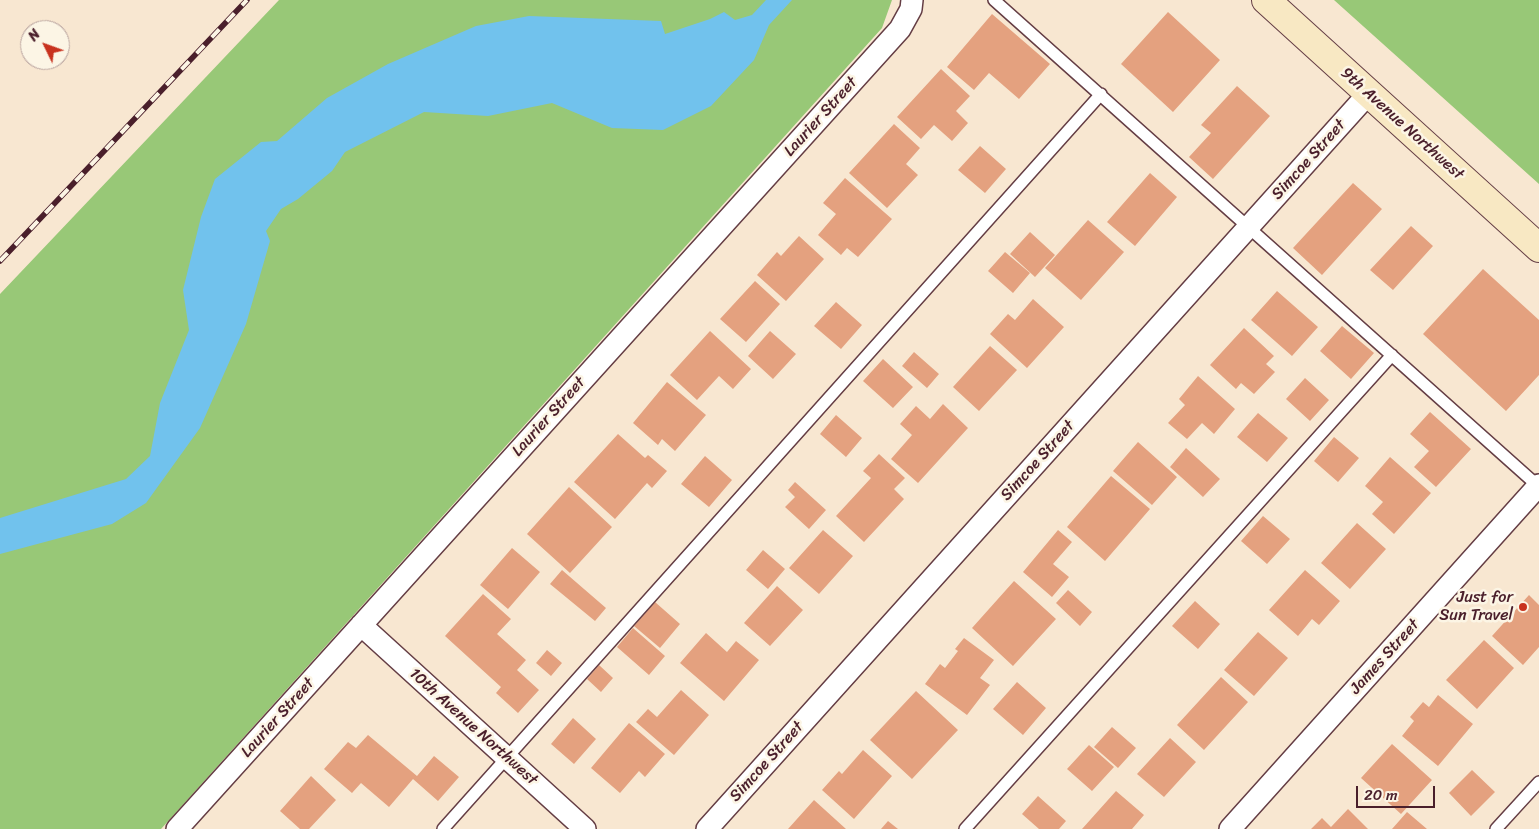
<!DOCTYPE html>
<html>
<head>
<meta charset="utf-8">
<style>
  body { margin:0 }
  #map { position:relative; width:1539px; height:829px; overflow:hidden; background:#f8e7d1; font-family:Sriracha,sans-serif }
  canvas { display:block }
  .north { position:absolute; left:20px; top:20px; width:50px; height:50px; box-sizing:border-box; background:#fcf5e5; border:1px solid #b59f9b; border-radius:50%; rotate:312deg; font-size:14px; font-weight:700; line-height:20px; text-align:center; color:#4a1f2b }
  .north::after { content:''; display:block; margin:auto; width:18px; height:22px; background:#c8321e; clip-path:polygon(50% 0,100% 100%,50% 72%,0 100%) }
  .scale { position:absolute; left:1356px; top:786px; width:79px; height:22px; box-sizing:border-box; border:2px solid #4a1f2b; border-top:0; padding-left:6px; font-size:15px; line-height:18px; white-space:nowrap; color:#4a1f2b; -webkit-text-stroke:4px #fcf5e5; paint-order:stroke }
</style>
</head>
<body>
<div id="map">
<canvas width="1539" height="829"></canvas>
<div class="north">N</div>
<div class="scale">20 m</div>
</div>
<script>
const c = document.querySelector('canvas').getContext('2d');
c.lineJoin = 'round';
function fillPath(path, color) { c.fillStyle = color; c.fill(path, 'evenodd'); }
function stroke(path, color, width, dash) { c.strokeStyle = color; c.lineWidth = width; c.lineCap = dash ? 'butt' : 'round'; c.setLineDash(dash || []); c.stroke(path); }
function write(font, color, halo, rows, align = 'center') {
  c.font = font + ' Sriracha,sans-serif'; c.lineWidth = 5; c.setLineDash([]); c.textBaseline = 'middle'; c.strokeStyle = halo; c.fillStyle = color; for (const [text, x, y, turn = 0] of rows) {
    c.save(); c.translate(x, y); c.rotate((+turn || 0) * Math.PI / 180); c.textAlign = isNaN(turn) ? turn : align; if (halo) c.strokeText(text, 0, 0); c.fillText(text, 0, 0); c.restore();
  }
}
const green = new Path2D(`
  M279 0H892L882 28 161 829H0V294Z
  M1334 0H1539V184Z`);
const water = new Path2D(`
  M766 0H792L769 25 754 60 711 106 663 130 612 128 552 103 488 116 424 112 345 152 332 171 298 199 281 209 266 231 270 241 246 324 200 428 146 503 112 524 0 554V518L126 479 150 456 160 403 189 330 183 290 201 217 215 179 261 142 277 141 327 98 388 64 476 26 529 16 661 21 665 34 710 19 724 12 735 20 752 15Z`);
const building = new Path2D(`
  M1168 12 1220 60 1173 112 1121 64Z
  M992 14 1050 64 1019 99 989 73 974 90 947 67Z
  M941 69 970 96 956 111 968 123 952 141 934 125 921 139 897 117Z
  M1237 86 1270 116 1213 179 1189 157 1211 133 1201 125Z
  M894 124 920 148 906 164 918 175 887 208 849 173Z
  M980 146 1006 169 985 193 958 170Z
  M1150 173 1177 197 1135 246 1107 222Z
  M845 178 892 219 858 257 847 248 841 255 818 235 836 214 823 203Z
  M1353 183 1382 209 1322 275 1293 248Z
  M1088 220 1124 252 1081 300 1045 268Z
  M1411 226 1433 246 1393 290 1370 270Z
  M1030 232 1055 255 1035 277 1010 254Z
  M799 236 824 259 786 301 757 275 777 252 781 256Z
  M1005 252 1030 273 1013 293 988 271Z
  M1483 269 1539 320V375L1506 411 1423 334Z
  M755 281 780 304 746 342 720 319Z
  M1277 291 1318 327 1292 356 1251 320Z
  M1033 299 1064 327 1027 368 990 334 1008 314 1015 320Z
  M836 302 862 325 841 349 814 326Z
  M1342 326 1374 353 1351 379 1320 351Z
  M1244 328 1274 356 1266 364 1275 372 1254 394 1241 383 1236 389 1210 365Z
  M710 331 751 369 733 389 719 376 697 400 670 375Z
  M770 331 796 354 773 379 748 356Z
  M990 346 1017 370 979 411 953 387Z
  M914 352 939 374 927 388 902 366Z
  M883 359 913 387 893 408 863 381Z
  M1198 376 1235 409 1214 434 1202 423 1187 439 1168 423 1185 405 1179 399Z
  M1305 378 1329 400 1310 421 1286 399Z
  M667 382 706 415 675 451 662 439 658 445 633 423Z
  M943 404 968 428 918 483 891 459 912 435 900 424 916 406 930 419Z
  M1430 412 1471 449 1436 487 1414 467 1429 451 1410 434Z
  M1258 413 1288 438 1267 462 1237 437Z
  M836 415 862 438 846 457 820 434Z
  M618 434 645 458 648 455 667 471 652 488 647 483 615 519 574 482Z
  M1334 437 1359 458 1338 482 1314 461Z
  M1138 442 1177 477 1152 505 1113 471Z
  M1186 448 1220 479 1203 497 1170 467Z
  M879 454 905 478 894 489 904 499 864 542 836 516 871 478 863 471Z
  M705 456 732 480 709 507 681 484Z
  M1390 457 1431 493 1394 534 1372 514 1383 502 1365 486Z
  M1111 476 1150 509 1105 561 1067 527Z
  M795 482 826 510 809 529 785 507 795 497 788 490Z
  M569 487 612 527 570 573 527 534Z
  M1263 516 1290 539 1267 564 1241 541Z
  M1357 523 1386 549 1350 589 1321 563Z
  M823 530 853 556 819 594 789 568Z
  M1058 530 1072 542 1053 564 1069 577 1052 597 1023 572Z
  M512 548 540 572 508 609 480 585Z
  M763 550 785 569 768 589 746 570Z
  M562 570 606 608 595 621 550 584Z
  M1305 570 1340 601 1319 625 1312 619 1298 636 1269 610Z
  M1014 581 1056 619 1013 666 972 628Z
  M777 586 803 610 770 646 744 623Z
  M1068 590 1092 612 1080 626 1056 603Z
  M483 594 511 619 497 634 526 660 517 670 539 690 518 713 496 693 501 687 445 636Z
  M1529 595 1539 605V647L1523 665 1492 636Z
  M1195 601 1220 624 1198 649 1172 626Z
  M655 602 680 624 660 648 634 626Z
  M633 628 665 656 649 675 617 647Z
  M1258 632 1288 658 1254 696 1224 670Z
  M706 633 727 652 736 641 759 660 724 701 680 663Z
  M964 638 994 660 980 678 990 685 967 715 925 684 940 664 945 668 958 651 955 649Z
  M1484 640 1514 668 1477 709 1446 680Z
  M547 650 562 663 551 676 536 663Z
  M599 665 613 678 601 692 587 679Z
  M1221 677 1248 702 1204 750 1177 725Z
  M1017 682 1046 708 1023 735 993 709Z
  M681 690 709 715 674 755 636 722 648 709 657 717Z
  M916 691 958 730 912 779 870 740Z
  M1438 695 1473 724 1438 766 1402 736 1414 721 1410 717 1423 702 1429 707Z
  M573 718 596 739 574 764 551 744Z
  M629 723 665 754 645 777 639 771 620 793 591 768Z
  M1112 727 1136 748 1118 768 1094 747Z
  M368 735 417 776 434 756 459 777 438 801 413 779 389 807 361 783 352 793 324 769 348 742 356 748Z
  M1170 738 1196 762 1164 797 1137 774Z
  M1392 744 1432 780 1401 814 1361 778Z
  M1089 745 1114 767 1092 791 1067 769Z
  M863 750 892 776 854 819 822 790 839 771 842 774Z
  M1472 770 1495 792 1471 816 1449 793Z
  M311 776 336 800 309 829H300L280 811Z
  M1116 791 1144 815 1132 829H1082Z
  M1038 796 1066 821 1059 829H1039L1022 814Z
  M814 800 846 829H788Z
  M1348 809 1368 829H1311L1322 818 1331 827Z
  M1407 812 1427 829H1392Z
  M888 821 898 829H881Z`);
const lane = new Path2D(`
  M994 0 1539 487
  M443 829 1101 94
  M965 829 1392 355
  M1496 829 1539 782`);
const street = new Path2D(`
  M361 625 585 829
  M177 829 900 29 911 9 912 0
  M707 829 1369 93
  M1230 829 1539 485`);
const secondary = new Path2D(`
  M1266 0 1539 248`);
const rail = new Path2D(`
  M0 261 247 0`);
const markers = [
  [1523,607,5,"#c8321e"]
];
const streetNames = [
  ["Laurier Street",821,117,-48],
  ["9th Avenue Northwest",1402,124,42],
  ["Simcoe Street",1309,160,-48],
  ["Laurier Street",549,417,-48],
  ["Simcoe Street",1038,461,-48],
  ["James Street",1385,657,-48],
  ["Laurier Street",278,718,-48],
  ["10th Avenue Northwest",473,727,42],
  ["Simcoe Street",767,762,-48]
];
const poiNames = [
  ["Just for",1513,598],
  ["Sun Travel",1513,616]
];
fillPath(green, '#98c877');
fillPath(water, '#71c2ed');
fillPath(building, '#e4a17f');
stroke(lane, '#643d44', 14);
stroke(street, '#643d44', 24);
stroke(secondary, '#643d44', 30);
stroke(lane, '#fff', 11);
stroke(street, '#fff', 21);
stroke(secondary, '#f8e8c3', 28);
stroke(rail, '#4a1f2b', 5.5);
stroke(rail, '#fcf5e5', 4, [11]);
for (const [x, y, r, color] of markers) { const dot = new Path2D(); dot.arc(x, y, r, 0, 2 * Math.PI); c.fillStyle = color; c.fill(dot); stroke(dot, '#fcf5e5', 2); }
write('16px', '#4a1f2b', '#fcf5e5', streetNames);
write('16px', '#4a1f2b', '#fcf5e5', poiNames, 'right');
</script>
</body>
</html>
